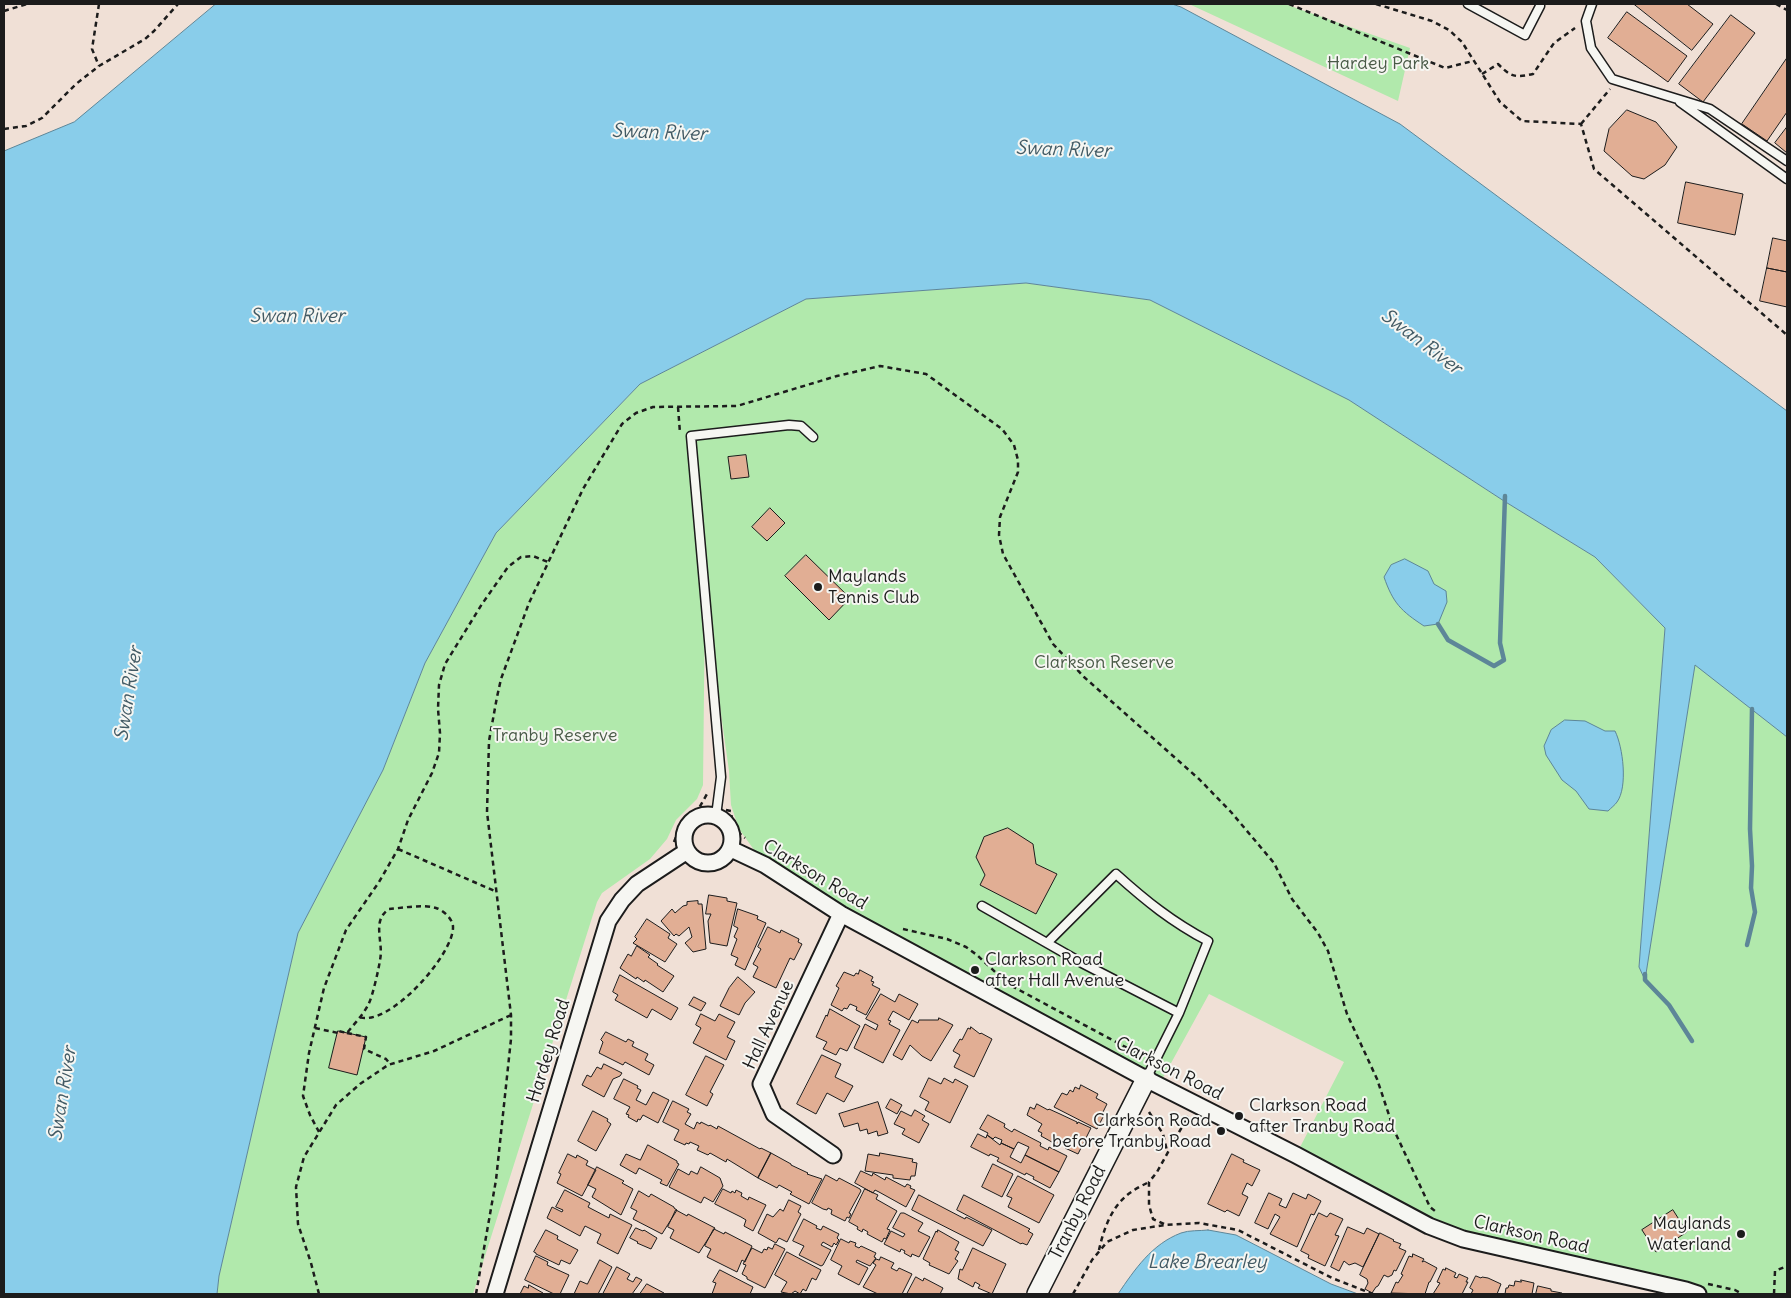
<!DOCTYPE html>
<html>
<head>
<meta charset="utf-8">
<style>
  body { margin:0 }
  #map { position:relative; width:1791px; height:1298px; overflow:hidden; background:#f0e0d6; font-family:Delius,sans-serif }
  canvas { display:block }
  .frame { position:absolute; inset:0; border:5px solid #1c1c1c; pointer-events:none }
</style>
</head>
<body>
<div id="map">
<canvas width="1791" height="1298"></canvas>
<div class="frame"></div>
</div>
<script>
const c = document.querySelector('canvas').getContext('2d');
c.lineJoin = 'round';
function fillPath(path, color) { c.fillStyle = color; c.fill(path, 'evenodd'); }
function stroke(path, color, width, dash) { c.strokeStyle = color; c.lineWidth = width; c.lineCap = dash ? 'butt' : 'round'; c.setLineDash(dash || []); c.stroke(path); }
function write(font, color, halo, rows, align = 'center') {
  c.font = font + ' Delius,sans-serif'; c.lineWidth = 4; c.setLineDash([]); c.textBaseline = 'middle'; c.strokeStyle = halo; c.fillStyle = color; for (const [text, x, y, turn = 0] of rows) {
    c.save(); c.translate(x, y); c.rotate((+turn || 0) * Math.PI / 180); c.textAlign = isNaN(turn) ? turn : align; if (halo) c.strokeText(text, 0, 0); c.fillText(text, 0, 0); c.restore();
  }
}
const green = new Path2D(`
  M1189 4H1285L1410 48 1398 101Z
  M1026 283 1150 300 1349 400 1504 501 1595 557 1665 628 1639 967 1645 979 1695 664 1787 737V1294H1710L1686 1286 1463 1237 1296 1155 1344 1062 1209 994 1159 1085 765 865 739 829 731 805 729 771 705 599 703 785 697 799 676 820 667 839 650 859 602 893 597 902 473 1294H217L219 1276 298 933 383 770 425 663 496 533 640 384 806 299Z`);
const water = new Path2D(`
  M216 4H1172L1181 7 1400 124 1787 411V737L1695 665 1645 980 1639 967 1665 628 1595 557 1504 501 1349 400 1150 300 1026 283 806 299 640 384 496 533 425 663 383 770 298 933 219 1276 217 1294H4V151L74 122Z
  M1405 559 1428 571 1434 584 1446 591 1447 602 1438 624 1424 626C1401 611 1393 603 1384 577L1391 565Z
  M1565 720 1585 721 1605 731H1615C1623 747 1628 787 1617 802 1615 805 1611 808 1608 811L1589 809 1576 791 1562 780 1546 755 1544 746 1551 730Z
  M1208 1230 1236 1235 1331 1284 1358 1294H1118C1135 1269 1152 1244 1181 1233 1189 1230 1200 1231 1208 1230Z`);
const stream = new Path2D(`
  M1438 624 1448 640 1494 666 1504 660 1500 643 1505 496
  M1747 945 1755 912 1751 888 1752 866 1750 829 1752 709
  M1645 974V980L1669 1005 1692 1041`);
const building = new Path2D(`
  M1634 4H1687L1713 24 1692 50Z
  M1627 12 1687 56 1668 82 1608 38Z
  M1731 15 1755 33 1703 102 1679 84Z
  M1787 58V112L1767 141 1742 124Z
  M1627 110 1656 122 1677 147 1665 165 1644 179 1632 176 1604 151 1609 129Z
  M1787 127V153L1775 143Z
  M1686 182 1743 194 1735 235 1678 223Z
  M1773 238 1787 241V272L1767 268Z
  M1767 268 1787 272V307L1760 301Z
  M746 455 749 477 731 479 728 457Z
  M770 508 785 523 767 541 752 527Z
  M806 555 850 598 829 620 785 576Z
  M1008 828 1033 844 1036 864 1057 874 1036 914 980 885 985 875 976 857 984 837Z
  M709 895 727 898V901L737 903 727 946 710 943 708 921 711 914H706Z
  M698 901V904H702L706 949 693 952 685 943 692 937 689 927 679 936 676 934 674 936 661 921 672 909 675 913 683 906 687 905V902Z
  M738 909 758 916 757 919 766 923 745 970 735 965 738 958 731 955 737 939 734 937 738 928 734 926Z
  M647 919 670 934 668 938 677 944 665 962 633 943 637 939 635 937Z
  M768 927 780 933 781 930 799 939 798 942 802 944 794 960 790 958 776 988 753 977 758 967 753 964 761 949 758 947Z
  M637 946 650 955 648 957 658 964 657 965 674 976 663 992 645 980 644 982 637 977 636 979 620 968 628 954 631 956Z
  M860 970 873 977 871 981 874 982 872 985 880 989 866 1015 856 1010 857 1007 850 1004 847 1009 844 1008 842 1011 831 1005 839 988 836 986 844 972 854 976 856 973 858 974Z
  M620 975 678 1008 671 1020 652 1009 647 1018 615 1000 618 995 613 992Z
  M738 977 755 992 745 1003 739 1015 720 1006 729 988Z
  M881 994 895 1002 899 994 918 1004 909 1020 893 1011 888 1020 891 1021 889 1024 900 1030 883 1063 854 1048 865 1024 876 1030 878 1025 866 1019Z
  M694 997 706 1003 701 1011 689 1005Z
  M830 1009 860 1026 847 1051 840 1048 836 1055 823 1049 827 1042 816 1037 826 1015 827 1016Z
  M701 1014 715 1021 719 1014 735 1022 727 1037 735 1041 726 1060 693 1043 701 1028 696 1025Z
  M939 1018 953 1025 931 1061 922 1056 910 1045 902 1060 893 1055 912 1020 918 1023 919 1020H938Z
  M971 1027 980 1034 981 1033 992 1039 974 1077 954 1067 960 1055 953 1051 960 1039 962 1040 968 1028 970 1029Z
  M338 1031 366 1037 357 1075 329 1068Z
  M606 1032 626 1042 628 1039 634 1042 632 1046 648 1054 645 1060 654 1065 649 1075 625 1062 623 1065 599 1053 603 1042 601 1040Z
  M822 1055 841 1064 835 1077 853 1086 844 1102 827 1093 816 1114 797 1104Z
  M706 1056 724 1065 710 1092 713 1094 707 1106 686 1095Z
  M604 1064 622 1073 620 1076 613 1079 604 1097 582 1085 587 1075 591 1077 597 1067 601 1069Z
  M929 1078 941 1084 944 1078 953 1083 955 1079 968 1086 950 1123 925 1110 929 1102 920 1097Z
  M624 1079 638 1086 637 1088 641 1090 636 1100 646 1105 653 1092 669 1100 658 1123 643 1115 640 1120 638 1119 637 1122 628 1117 629 1115 626 1114 630 1107 614 1099Z
  M1081 1085 1098 1094 1096 1098 1107 1104 1102 1114 1104 1115 1097 1129 1054 1107 1062 1093 1067 1095 1070 1090 1073 1092 1075 1087 1079 1089Z
  M891 1099 902 1105 897 1114 886 1108Z
  M673 1101 689 1109 687 1112 691 1114 685 1124 694 1129 697 1122 700 1124 701 1122 709 1126 710 1125 717 1129 718 1126 760 1149 761 1148 771 1153 758 1178 727 1159 726 1162 710 1153 708 1155 697 1150 699 1146 690 1142 689 1144 686 1143 685 1145 674 1140 679 1130 663 1122Z
  M878 1102 888 1133 878 1136 877 1131 868 1134 867 1129 860 1131 858 1123 844 1127 839 1114Z
  M1037 1104 1048 1110 1049 1109 1060 1114 1077 1122V1124L1078 1122 1091 1128 1078 1154 1065 1148 1066 1145 1060 1142 1059 1146 1041 1136 1042 1133 1038 1131 1042 1124 1027 1115 1030 1107 1034 1109Z
  M915 1110 925 1116 922 1120 929 1124 919 1143 902 1134 905 1129 894 1124 901 1111 911 1116Z
  M593 1111 608 1119 607 1121 611 1124 596 1151 578 1141Z
  M988 1115 1005 1124 1004 1127 1012 1132 1014 1129 1041 1143 1040 1146 1048 1150 1049 1147 1067 1156 1059 1172 1025 1155 1029 1147 1018 1142 1014 1149 1001 1143 1002 1140 995 1137 993 1139 987 1135 988 1133 980 1129Z
  M978 1134 986 1138 987 1135 1000 1145 1001 1143 1014 1149 1010 1157 1021 1163 1025 1155 1059 1172 1050 1188 1033 1179 1034 1177 1026 1173 1025 1175 997 1161 999 1158 990 1154 989 1156 971 1147Z
  M648 1145 677 1161V1163L679 1164 667 1186 660 1183 662 1180 639 1168 636 1174 620 1165 626 1154 640 1160Z
  M771 1153 791 1164V1165L808 1173 807 1174 822 1179 809 1204 790 1194 792 1192 779 1185 777 1188 758 1178Z
  M880 1153 913 1159 912 1162 917 1163 915 1176H911L910 1180 893 1178V1175L865 1171 868 1154 879 1156Z
  M568 1154 576 1158 577 1155 588 1161 586 1165 596 1170 582 1196 557 1183 561 1174 559 1173Z
  M1232 1154 1244 1160 1243 1162 1260 1170 1252 1186 1247 1183 1242 1194 1248 1197 1239 1216 1227 1210 1225 1212 1208 1204Z
  M993 1164 1013 1174 1002 1197 982 1187Z
  M597 1167 624 1181 622 1183 633 1189 621 1215 592 1197 596 1189 588 1185Z
  M701 1167 720 1178 723 1186 713 1202 704 1197 701 1203 669 1187 678 1169 689 1175 691 1171 697 1174Z
  M861 1171 872 1176 873 1173 885 1180 886 1177 905 1187 907 1184 911 1186 910 1188 915 1190 906 1207 879 1192 875 1190 873 1193 855 1183Z
  M826 1175 837 1181 839 1178 860 1189 861 1191 849 1213 851 1214 849 1218 847 1217 845 1221 831 1214 832 1210 828 1208 827 1210 823 1209 812 1203Z
  M1018 1176 1054 1195 1039 1223 1008 1207 1012 1198 1007 1196Z
  M723 1189 731 1193 732 1191 735 1193 736 1190 742 1193 741 1196 748 1200 749 1197 766 1205 753 1231 744 1226 746 1220 741 1217 715 1204Z
  M865 1189 878 1195 876 1199 897 1211 887 1229 890 1230 886 1239 884 1238 882 1242 867 1234 868 1232 863 1229 862 1232 857 1229 858 1227 849 1222Z
  M565 1190 590 1203 588 1207 609 1218 610 1214 632 1225 618 1254 597 1243 601 1234 585 1226 580 1236 547 1218 552 1207 562 1212 563 1210 556 1207Z
  M639 1191 649 1197 651 1194 674 1207V1208L677 1210 662 1234 633 1219 637 1211 631 1208Z
  M1269 1193 1282 1199 1279 1205 1286 1208 1293 1193 1306 1199 1308 1194 1321 1201 1314 1215 1311 1214 1297 1247 1270 1234 1280 1217 1275 1214 1268 1229 1255 1223Z
  M919 1195 965 1219 966 1217 992 1230 983 1246 912 1210Z
  M964 1195 1030 1229 1028 1231 1033 1234 1027 1245 1022 1243 1021 1244 957 1210Z
  M789 1200 801 1206 798 1212 801 1214 787 1242 779 1238 776 1243 758 1233 767 1214 773 1217 780 1209 783 1211Z
  M676 1210 687 1216 688 1214 715 1228 699 1253 670 1238 674 1230 668 1227Z
  M1673 1210 1687 1232 1656 1252 1642 1230Z
  M901 1213H904L923 1223 918 1231 930 1237 919 1257 912 1254 911 1257 904 1253 905 1251 901 1249 900 1252 884 1244 891 1231 903 1237 905 1234 893 1228Z
  M1319 1213 1327 1217 1330 1213 1343 1219 1335 1235 1339 1236 1325 1266 1308 1258 1309 1255 1301 1251Z
  M804 1219 817 1226 816 1228 821 1230 823 1226 839 1234 837 1238 839 1240 836 1245 834 1243 832 1247 823 1242 821 1245 831 1250 823 1265 821 1266 799 1255 804 1246 793 1241Z
  M1348 1227 1364 1234 1367 1228 1379 1234 1363 1267 1355 1263 1349 1265 1344 1261 1339 1271 1331 1267Z
  M636 1228 643 1231 644 1230 657 1238 651 1249 637 1243 638 1242 630 1238Z
  M714 1229 724 1234 725 1232 752 1246 745 1262 742 1260 737 1272 707 1257 711 1249 705 1246Z
  M546 1230 558 1236 557 1239 578 1250 570 1264 561 1260 559 1265 536 1254V1253L534 1252Z
  M938 1230 959 1242 955 1250 959 1252 955 1259 958 1261 949 1274 929 1265 930 1263 923 1259 936 1231 937 1232Z
  M1380 1233 1394 1240 1393 1241 1401 1244 1399 1248 1406 1251 1396 1271 1394 1270 1392 1275 1388 1277 1384 1275 1378 1286 1376 1287 1372 1293 1365 1289 1368 1283 1367 1279 1360 1275Z
  M841 1239 849 1243 850 1241 856 1243 855 1246 859 1248 861 1246 876 1253 874 1257 876 1258 870 1266 857 1260 856 1262 868 1268 859 1285 838 1274 842 1266 831 1260Z
  M775 1244 785 1249 765 1288 747 1279V1277L742 1274 746 1265 743 1264 752 1248 762 1253 764 1249 767 1250 768 1247 772 1249Z
  M973 1248 1006 1264 992 1294 978 1288 980 1285 975 1282 973 1287 958 1279 960 1269 962 1270Z
  M787 1252 821 1270 816 1280 812 1278 806 1291 803 1289 800 1294 795 1291 791 1294 781 1292 787 1282 775 1275Z
  M1413 1254 1424 1259 1422 1262 1424 1261 1437 1268 1430 1282H1429L1425 1294 1391 1293 1396 1282 1398 1283 1403 1275 1401 1274 1409 1256 1412 1257Z
  M536 1256 548 1262 547 1265 569 1275 560 1294H554L525 1280Z
  M881 1257 894 1263 891 1268 897 1271 899 1268 912 1274 902 1294H878L863 1287 876 1265 873 1263 876 1259 879 1260Z
  M600 1260 612 1267 598 1294H574L580 1281 587 1284Z
  M617 1267 630 1274 627 1279 633 1282 636 1277 642 1280 632 1294H603Z
  M1446 1268 1456 1273 1454 1277 1457 1278 1459 1274 1468 1278 1466 1282H1468L1462 1294H1433L1440 1283 1437 1282 1443 1269 1445 1270Z
  M720 1270 753 1287 750 1294H712L716 1283 713 1282Z
  M1476 1276 1481 1278 1482 1277 1488 1278 1501 1284 1497 1294H1471L1473 1290 1470 1288Z
  M916 1277 923 1281 924 1278 943 1288 940 1294H907Z
  M1521 1280 1534 1283 1532 1294H1505L1506 1288H1508L1509 1285 1514 1286 1515 1281 1521 1282Z
  M647 1284 664 1293V1294H640Z
  M529 1285 543 1293V1294H520L524 1286 528 1288Z
  M1538 1286 1551 1289V1291L1562 1293 1561 1294H1536Z`);
const path = new Path2D(`
  M99 4 92 49 99 66
  M1289 4 1445 68 1473 61
  M1376 4 1432 21 1449 30 1462 42 1500 102 1522 121 1581 124 1594 169 1787 335
  M1776 4 1787 10
  M4 11 27 4
  M1482 74 1498 64C1511 77 1515 78 1533 74L1554 43 1575 28
  M1581 124 1610 89
  M4 129 26 126 42 118 76 84 99 66 145 39 154 31 178 4
  M678 407 680 433
  M726 810 731 811C732 824 735 830 745 838
  M674 842 681 824 699 808 707 794
  M398 849 497 892
  M903 929 947 939 966 947 977 955 1008 984 1144 1057
  M315 1028 338 1033V1031L347 1033C354 1024 363 1015 368 1005 372 999 379 968 380 960 384 942 371 921 389 909 403 908 422 904 436 908 443 910 453 919 453 927 454 954 389 1028 359 1017
  M347 1033 366 1037 364 1049 386 1059 390 1064
  M1149 1112 1163 1134 1167 1151
  M319 1132 310 1115 303 1096 309 1053 324 988 346 930 379 882 398 849 408 820 432 773 439 753 440 733 438 709 439 685 445 664 482 604 508 567 521 557 533 556 548 562
  M1164 1224 1153 1219 1149 1205V1182L1157 1172 1188 1116
  M1099 1250C1103 1232 1110 1210 1125 1197 1131 1191 1141 1186 1149 1182
  M1708 1284 1735 1290 1742 1294
  M319 1294 311 1263 298 1224 296 1187 304 1157 336 1105 360 1084 388 1065 434 1051 511 1015
  M476 1294 496 1180 511 1039V1015L487 812 489 741 497 697 501 679 529 603 583 489 622 424 636 413 653 407 737 406 837 376 880 366 926 374 1002 429 1014 445 1018 460V472L1000 517 999 535 1003 554 1053 644 1084 677 1199 779 1231 812 1274 863 1292 899 1318 933 1328 951 1347 1014 1377 1079 1394 1130 1430 1207 1435 1211
  M1073 1294 1092 1260 1107 1242 1133 1230 1165 1225 1199 1223 1238 1230 1332 1278 1373 1294
  M1774 1294 1775 1271 1787 1266`);
const service = new Path2D(`
  M1468 4 1525 35 1540 6V4
  M1592 4 1586 21 1591 48 1612 79 1710 109 1787 161
  M1680 102 1787 179
  M716 816 721 777 691 436 789 425 801 426 813 437
  M982 906 1082 963 1179 1013 1146 1079
  M1048 942 1116 874C1146 901 1172 922 1208 941L1179 1013`);
const minor = new Path2D(`
  M684 839a24 24 0 1 1 48 0a24 24 0 1 1-48 0Z
  M731 849 765 865 841 914 1146 1079 1296 1155 1429 1226 1463 1239 1686 1290 1698 1294
  M833 1155 774 1114 761 1084 841 914
  M495 1294 608 921 622 900 637 884 687 851`);
const tertiary = new Path2D(`
  M1037 1294 1146 1079`);
const markers = [
  [818,587,5,"#1c1c1c"],
  [975,970,5,"#1c1c1c"],
  [1239,1116,5,"#1c1c1c"],
  [1221,1131,5,"#1c1c1c"],
  [1741,1234,5,"#1c1c1c"]
];
const parkNames = [
  ["Hardey Park",1378,64],
  ["Clarkson Reserve",1104,663],
  ["Tranby Reserve",555,736]
];
const poiNames = [
  ["Maylands",828,577],
  ["Tennis Club",828,598],
  ["Clarkson Road",985,960],
  ["after Hall Avenue",985,981],
  ["Clarkson Road",1249,1106],
  ["after Tranby Road",1249,1127],
  ["Clarkson Road",1211,1121,"right"],
  ["before Tranby Road",1211,1142,"right"],
  ["Maylands",1731,1224,"right"],
  ["Waterland",1731,1245,"right"]
];
const streetNames = [
  ["Clarkson Road",815,875,31],
  ["Hall Avenue",769,1025,-65],
  ["Hardey Road",549,1051,-73],
  ["Clarkson Road",1169,1069,27],
  ["Tranby Road",1078,1213,-63],
  ["Clarkson Road",1531,1235,13]
];
const waterNames = [
  ["Swan River",659,133,2],
  ["Swan River",1063,150,2],
  ["Swan River",297,317],
  ["Swan River",1421,342,37],
  ["Swan River",129,694,-81],
  ["Swan River",63,1094,-81],
  ["Lake Brearley",1207,1263]
];
fillPath(green, '#b1e9ac');
fillPath(water, '#89cdea');
stroke(water, '#5d8698', 1);
stroke(stream, '#5d8698', 4.5);
fillPath(building, '#e1ae94');
stroke(building, '#1c1c1c', 1);
stroke(service, '#1c1c1c', 11);
stroke(minor, '#1c1c1c', 19);
stroke(tertiary, '#1c1c1c', 22);
stroke(path, '#1c1c1c', 2.5, [5, 4]);
stroke(service, '#f6f6f2', 8);
stroke(minor, '#f6f6f2', 15);
stroke(tertiary, '#f6f6f2', 19);
for (const [x, y, r, color] of markers) { const dot = new Path2D(); dot.arc(x, y, r, 0, 2 * Math.PI); c.fillStyle = color; c.fill(dot); stroke(dot, '#f6f6f2', 2); }
write('18px', '#495a47', '#f6f6f2', parkNames);
write('18px', '#1c1c1c', '#f6f6f2', poiNames, 'left');
write('18px', '#1c1c1c', '#f6f6f2', streetNames);
write('italic 19px', '#425a64', '#f6f6f2', waterNames);
</script>
</body>
</html>
